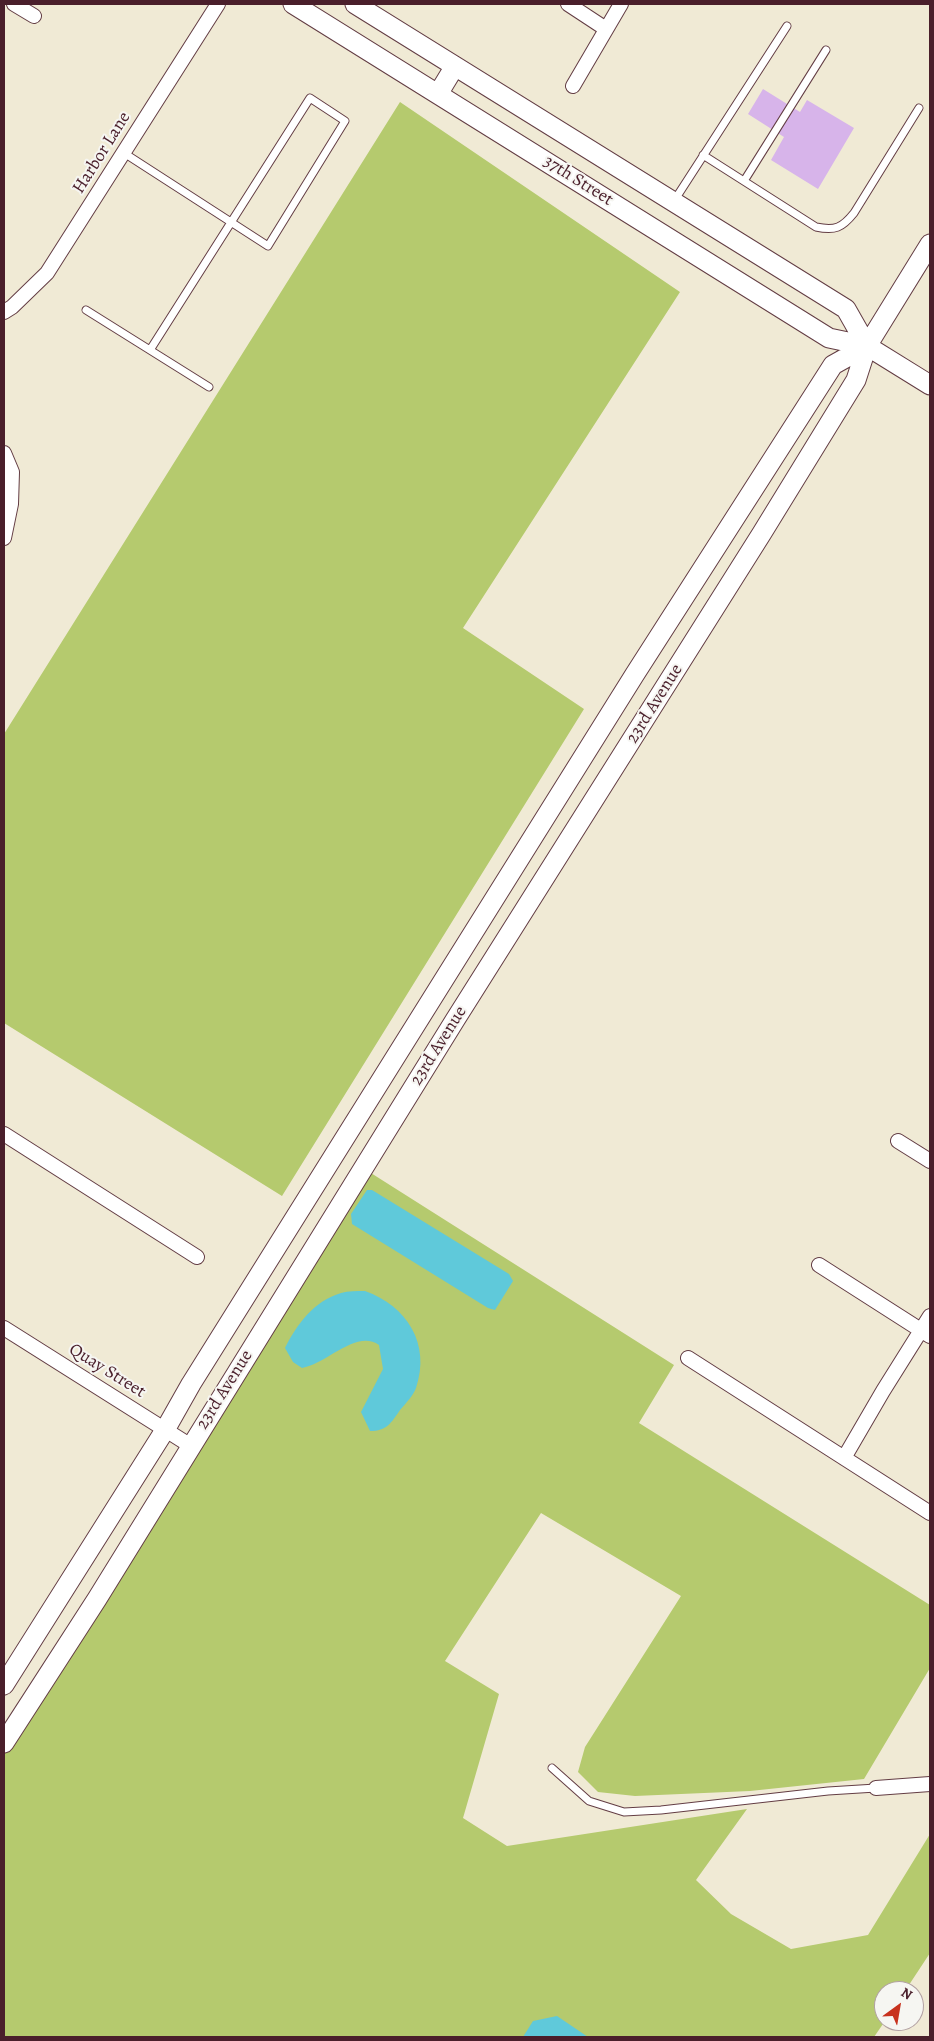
<!DOCTYPE html>
<html>
<head>
<meta charset="utf-8">
<style>
  body { margin:0 }
  #map { position:relative; width:934px; height:2041px; overflow:hidden; background:#f0ead5; font-family:Alegreya,serif }
  canvas { display:block }
  .frame { position:absolute; inset:0; border:5px solid #4a1f2b; pointer-events:none }
  .north { position:absolute; left:874px; top:1981px; width:50px; height:50px; box-sizing:border-box; background:#f6f6f2; border:1px solid #b1a0a2; border-radius:50%; rotate:32deg; font-size:14px; font-weight:700; line-height:20px; text-align:center; color:#4a1f2b }
  .north::after { content:''; display:block; margin:auto; width:18px; height:22px; background:#c8321e; clip-path:polygon(50% 0,100% 100%,50% 72%,0 100%) }
</style>
</head>
<body>
<div id="map">
<canvas width="934" height="2041"></canvas>
<div class="frame"></div>
<div class="north">N</div>
</div>
<script>
const c = document.querySelector('canvas').getContext('2d');
c.lineJoin = 'round';
function fillPath(path, color) { c.fillStyle = color; c.fill(path, 'evenodd'); }
function stroke(path, color, width, dash) { c.strokeStyle = color; c.lineWidth = width; c.lineCap = dash ? 'butt' : 'round'; c.setLineDash(dash || []); c.stroke(path); }
function write(font, color, halo, rows, align = 'center') {
  c.font = font + ' Alegreya,serif'; c.lineWidth = 4; c.setLineDash([]); c.textBaseline = 'middle'; c.strokeStyle = halo; c.fillStyle = color; for (const [text, x, y, turn = 0] of rows) {
    c.save(); c.translate(x, y); c.rotate((+turn || 0) * Math.PI / 180); c.textAlign = isNaN(turn) ? turn : align; if (halo) c.strokeText(text, 0, 0); c.fillText(text, 0, 0); c.restore();
  }
}
const green = new Path2D(`
  M400 102 680 292 463 628 584 709 282 1196 4 1023V734Z
  M363 1168 674 1365 639 1423 930 1605V1668L864 1779 750 1791 635 1796 598 1792 578 1772 585 1747 681 1596 541 1513 445 1661 499 1694 463 1818 507 1846 747 1809 696 1880 731 1914 791 1949 868 1935 930 1834V1953L905 1991H884L885 2021 874 2037H4V1750Z`);
const water = new Path2D(`
  M367 1190H372L509 1274 513 1281 495 1310 488 1308 352 1224 351 1214Z
  M365 1291C407 1306 431 1344 416 1388 413 1396 405 1404 400 1410 391 1423 387 1431 370 1431L361 1412 383 1369 379 1345C356 1329 327 1364 302 1368L293 1362 285 1348C297 1324 314 1301 341 1293 348 1291 357 1291 365 1291Z
  M557 2016 588 2037H523L533 2021Z`);
const building = new Path2D(`
  M763 89 800 112 807 100 854 128 818 189 771 160 784 137 748 114Z`);
const lane = new Path2D(`
  M124 153 268 246 345 121 310 98 150 350
  M703 155 816 227C835 231 842 228 854 213L919 108
  M744 181 826 50
  M674 201 787 26
  M86 310 209 387
  M552 1768 589 1801 624 1812 661 1810 828 1791 876 1788`);
const street = new Path2D(`
  M14 4 34 16
  M568 4 606 29
  M573 86 621 4
  M4 312 12 307 47 273 218 4
  M4 453 12 472 11 504 4 538
  M4 1134 197 1257
  M898 1141 930 1161
  M819 1265 930 1336
  M4 1328 191 1446
  M688 1358 930 1513
  M844 1458 883 1391 930 1316
  M876 1788 930 1784`);
const secondary = new Path2D(`
  M293 4 829 338 867 346 930 385
  M355 4 846 309 867 346
  M438 94 455 66
  M4 1685 165 1430 191 1384 635 674 833 365 867 346
  M4 1743 97 1599 455 1020 762 533 856 380 867 346 930 244`);
const streetNames = [
  ["Harbor Lane",102,153,-58],
  ["37th Street",578,181,32],
  ["23rd Avenue",655,704,-58],
  ["23rd Avenue",439,1046,-58],
  ["Quay Street",107,1371,32],
  ["23rd Avenue",225,1390,-58]
];
fillPath(green, '#b5ca6e');
fillPath(water, '#5fc9da');
fillPath(building, '#d7b4ea');
stroke(lane, '#633d44', 9);
stroke(street, '#633d44', 16);
stroke(secondary, '#633d44', 21);
stroke(lane, '#fff', 7);
stroke(street, '#fff', 14);
stroke(secondary, '#fff', 19);
write('18px', '#4a1f2b', '#f6f6f2', streetNames);
</script>
</body>
</html>
